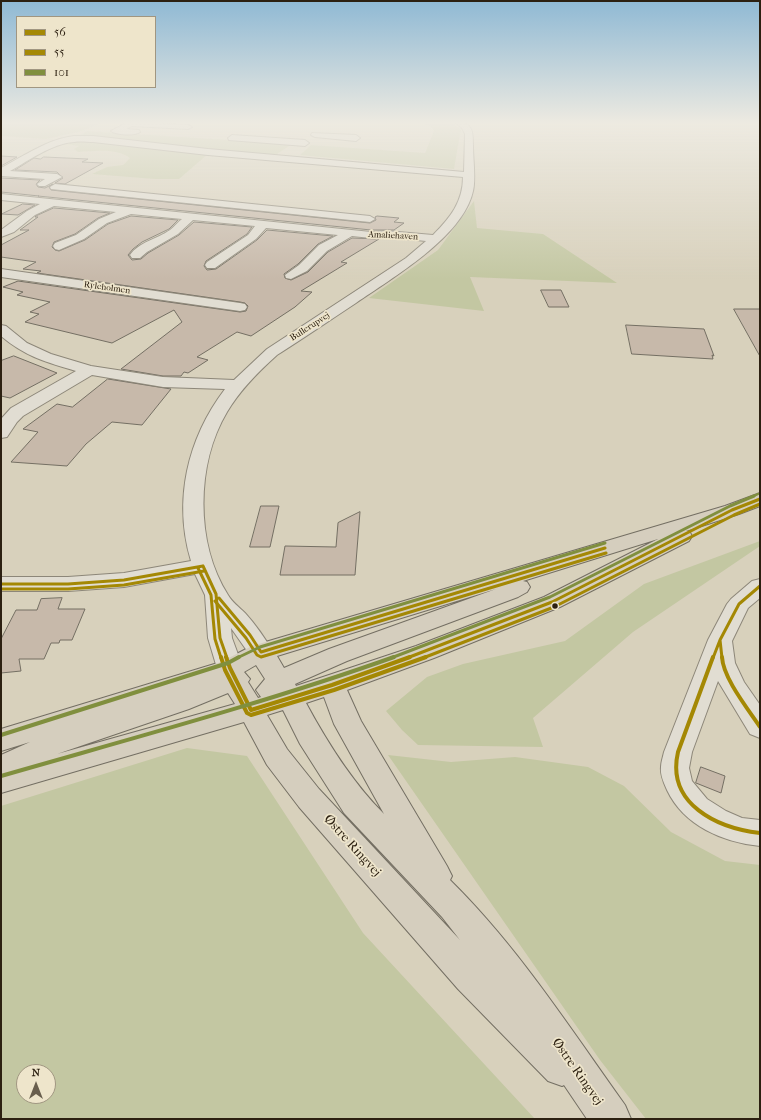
<!DOCTYPE html>
<html>
<head>
<meta charset="utf-8">
<style>
  body { margin:0 }
  #map { position:relative; width:761px; height:1120px; overflow:hidden; background:#d8d1bc; font-family:"IM FELL French Canon",serif }
  canvas { display:block }
  .frame { position:absolute; inset:0; border:2px solid #2c2011; pointer-events:none }
  .legend { position:absolute; left:16px; top:16px; width:140px; height:72px; box-sizing:border-box; background:#eee5cb; border:1px solid #a09681; margin:0; padding:5px 7px; list-style:none; font-size:12px; color:#2c2011 }
  .legend li { display:flex; align-items:center; gap:8px; height:20px }
  .legend b { width:20px; border:1px solid #a09681 }
  .north { position:absolute; left:16px; top:1064px; width:40px; height:40px; box-sizing:border-box; background:#eee5cb; border:1px solid #a09681; border-radius:50%; rotate:0deg; font-size:11px; font-weight:700; line-height:16px; text-align:center; color:#2c2011 }
  .north::after { content:''; display:block; margin:auto; width:14px; height:18px; background:#685e4d; clip-path:polygon(50% 0,100% 100%,50% 72%,0 100%) }
</style>
</head>
<body>
<div id="map">
<canvas width="761" height="1120"></canvas>
<div class="frame"></div>
<ul class="legend">
<li><b style="height:5px;background:#a48804"></b>56</li>
<li><b style="height:5px;background:#a48804"></b>55</li>
<li><b style="height:5px;background:#808f3e"></b>101</li>
</ul>
<div class="north">N</div>
</div>
<script>
const c = document.querySelector('canvas').getContext('2d');
c.lineJoin = 'round';
function fillPath(path, color) { c.fillStyle = color; c.fill(path, 'evenodd'); }
function stroke(path, color, width, dash) { c.strokeStyle = color; c.lineWidth = width; c.lineCap = dash ? 'butt' : 'round'; c.setLineDash(dash || []); c.stroke(path); }
function write(font, color, halo, rows, align = 'center') {
  c.font = font + ' "IM FELL French Canon",serif'; c.lineWidth = 3.5; c.setLineDash([]); c.textBaseline = 'middle'; c.strokeStyle = halo; c.fillStyle = color; for (const [text, x, y, turn = 0] of rows) {
    c.save(); c.translate(x, y); c.rotate((+turn || 0) * Math.PI / 180); c.textAlign = isNaN(turn) ? turn : align; if (halo) c.strokeText(text, 0, 0); c.fillText(text, 0, 0); c.restore();
  }
}
const green = new Path2D(`
  M1 122H104L82 131 46 139 1 136Z
  M420 122H450L461 129 454 169 300 155 311 145 425 153 434 131 430 126Z
  M87 131 292 144 277 154H253L78 137Z
  M87 140 208 154 179 179H155L92 174 107 167 123 165 130 158C117 148 94 151 78 152L74 149 79 146 65 144Z
  M474 201 477 228 543 234 617 283 470 277 484 311 369 298 438 250Z
  M760 541V546L633 632 533 718 543 747 418 745 402 730 386 711 427 677 463 664 565 641 644 584Z
  M187 748 247 756 363 933 535 1119H1V806ZM24 1072H48V1096H24Z
  M388 755 451 762 515 757 588 767 624 786 671 832 725 861 760 865V1119H646L600 1060Z`);
const building = new Path2D(`
  M1 156 17 157 1 166Z
  M44 157 88 159 82 162 103 163 65 184 55 183 63 178 57 172 15 170 34 158 40 159Z
  M1 178 40 180 36 184 38 187 45 188 53 184 49 187 51 190 370 223 376 220 375 217 377 216 399 218 394 222 404 223 394 230H371L38 196H39L1 192Z
  M23 204 35 205 18 215 2 214Z
  M54 208 110 213 98 218 75 234 54 242 52 247 55 250 59 251 85 240 108 224 131 216 178 220 169 229 142 242 133 249 128 255 132 260 141 259 148 253 179 235 194 222 252 227 247 234 206 261 204 266 207 270 216 269 257 240 267 230 333 236 318 244 298 264 284 274 285 278 291 280 308 272 328 252 352 238 379 239 341 262 347 263 301 291 312 292 295 307 251 336 237 332 197 357 208 360 188 373 184 372 181 376H163L121 369 182 322 174 310 112 343 25 322 39 314 30 312 50 302 17 295 23 292 3 287 18 281 240 312 246 311 248 306 245 303 240 302 37 273 41 271 23 269 36 262 1 257V245L29 230H20L38 217H35L36 216Z
  M541 290H561L569 307H549Z
  M734 309H760V356Z
  M626 325 704 329 714 356 712 355 713 359 632 354Z
  M14 356 57 373 10 398 1 396V361Z
  M108 379 171 389 142 425 112 422 86 444 67 466 11 462 38 432 23 429 57 404 72 407Z
  M261 506H279L270 547H250Z
  M360 512 355 575H280L285 546 336 547 338 523Z
  M62 598 58 609H85L72 640H60L59 643H51L44 659H19L21 671 1 673V639L16 610H37L41 599Z
  M701 767 725 776 721 793 696 783Z`);
const minor = new Path2D(`
  M128 122 188 125 192 127 188 129 132 126 126 129 139 130 140 132C135 136 116 135 111 131Z
  M455 122C473 122 473 131 473 146 473 160 476 179 473 191 463 237 392 278 356 303 330 320 304 338 277 355 258 372 240 390 227 412 196 464 195 543 228 595 232 602 239 607 245 613 255 624 265 638 273 652L270 658 261 661 252 658 231 628 232 638 243 668 239 674 230 677 221 674 217 668 208 638 205 595 195 574 124 587 68 591H1V577H68L124 573 191 561C173 501 187 439 225 389L163 387 92 375 23 416 17 422 7 437 1 438V419L11 408 76 371C46 362 26 357 1 336V325L6 326 27 343 51 354 91 366 163 377 234 380 267 349 406 258 426 241 387 237 371 238 352 236 327 251 307 271 291 279 286 278 285 275 299 265 319 245 338 235 266 228 256 239 215 268H207L205 265 207 262 248 235 255 226 193 220 178 234 147 252 140 258H132L130 255C139 242 157 239 170 230 174 227 178 222 182 219L131 214 107 223 84 239 59 250 55 249 53 246 55 243 76 235 99 219 116 212 54 206 35 215 14 232 1 237V230L27 211 40 204 1 200V194L371 232 387 231 433 235C450 218 463 202 463 177L208 155 93 142C87 142 80 141 74 142 51 144 30 160 10 171L57 174 62 177 45 186H39L37 184 45 179 1 176V168C24 156 48 139 74 136 80 136 87 136 93 136L208 149 464 172 465 134 462 128Z
  M312 133 356 135 360 138 356 141 315 137 311 135Z
  M232 135 305 140 309 143 305 146 229 140 228 138Z
  M55 184 370 216 375 219 370 222 51 189 50 187Z
  M1 269 240 303 245 304 247 307 245 310 240 311 1 277Z
  M760 579V598L748 608 732 641 735 663 744 682 760 705V738L750 734 718 681 692 752 689 768 692 781 707 799 726 811 742 818 760 820V846C723 842 684 826 667 790 664 783 660 775 661 767 661 762 663 757 664 752L708 640 727 604 731 599 752 581Z`);
const major = new Path2D(`
  M760 493V506L739 514 686 531H689L692 536 689 541 560 607 434 658 347 690 361 721 447 866 452 876 450 880C518 947 570 1028 625 1105L631 1119H587L564 1085 562 1086 548 1081 458 989 299 807 267 765 244 722 1 793V755L30 742 1 751V729L221 662 252 646 725 506ZM658 539 544 597 416 646 296 686 295 684 347 661 518 597 527 592 530 587 527 582 523 581ZM496 589 329 649 284 668 277 656ZM256 665 265 679 256 690 261 697 258 698 248 682 250 679 244 672ZM228 693 235 704 57 754 189 709ZM324 697 334 724 384 814C352 782 327 742 306 703ZM283 710 300 744 344 813 442 917 460 940 319 789 287 749 267 715Z`);
const bus1Far1 = new Path2D(`
  M203 566 216 594 220 638 227 658
  M1 584H68L124 580 203 566
  M219 598 250 635 261 652 605 548
  M720 640 722 658
  M407 658 552 602 732 510 760 499
  M713 658 720 640 739 604 760 586`);
const bus1 = new Path2D(`
  M226 657 230 668 251 710 332 685 410 657
  M713 657 678 752C666 804 717 828 760 833
  M722 657C723 678 748 709 760 727`);
const bus2Far1 = new Path2D(`
  M198 568 211 595 215 639 221 658
  M1 589H68L124 585 204 571
  M215 601 246 638 257 655 261 657 606 553
  M423 658 554 607 734 515 760 504`);
const bus2 = new Path2D(`
  M221 657 225 670 247 713 251 715 334 690 426 657`);
const bus3Far2 = new Path2D(`
  M752 497 758 494`);
const bus3Far1 = new Path2D(`
  M237 658 260 647 605 543
  M391 658 550 597 730 506 754 496`);
const bus3 = new Path2D(`
  M1 735 228 663 239 657
  M1 776C133 738 265 703 394 657`);
const markers = [
  [555,606,3.5,"#2c2011"]
];
const farStreetnames = [
  ["Amaliehaven",393,236,3],
  ["Ryleholmen",107,288,8],
  ["Bullerupvej",310,327,-33]
];
const nearStreetnames = [
  ["Østre Ringvej",352,846,48],
  ["Østre Ringvej",577,1072,55]
];
fillPath(green, '#c3c7a2');
fillPath(building, '#c7b9aa');
stroke(building, '#746f63', 1);
stroke(minor, '#8d8779', 2);
stroke(major, '#746f63', 2);
fillPath(minor, '#e1ddd2');
fillPath(major, '#d5cebe');
stroke(bus1Far1, '#a48804', 3);
stroke(bus1, '#a48804', 4);
stroke(bus2Far1, '#a48804', 3);
stroke(bus2, '#a48804', 4);
stroke(bus3Far2, '#808f3e', 2.5);
stroke(bus3Far1, '#808f3e', 3);
stroke(bus3, '#808f3e', 4);
const sky = c.createLinearGradient(0, 0, 0, 279);
sky.addColorStop(0, '#8fb9d4');
sky.addColorStop(0.44, '#edeae1');
sky.addColorStop(1, '#edeae100');
c.fillStyle = sky;
c.fillRect(0, 0, 761, 279);
for (const [x, y, r, color] of markers) { const dot = new Path2D(); dot.arc(x, y, r, 0, 2 * Math.PI); c.fillStyle = color; c.fill(dot); stroke(dot, '#eee5cb', 1.5); }
write('9px', '#2c2011', '#eee5cb', farStreetnames);
write('13px', '#2c2011', '#eee5cb', nearStreetnames);
</script>
</body>
</html>
